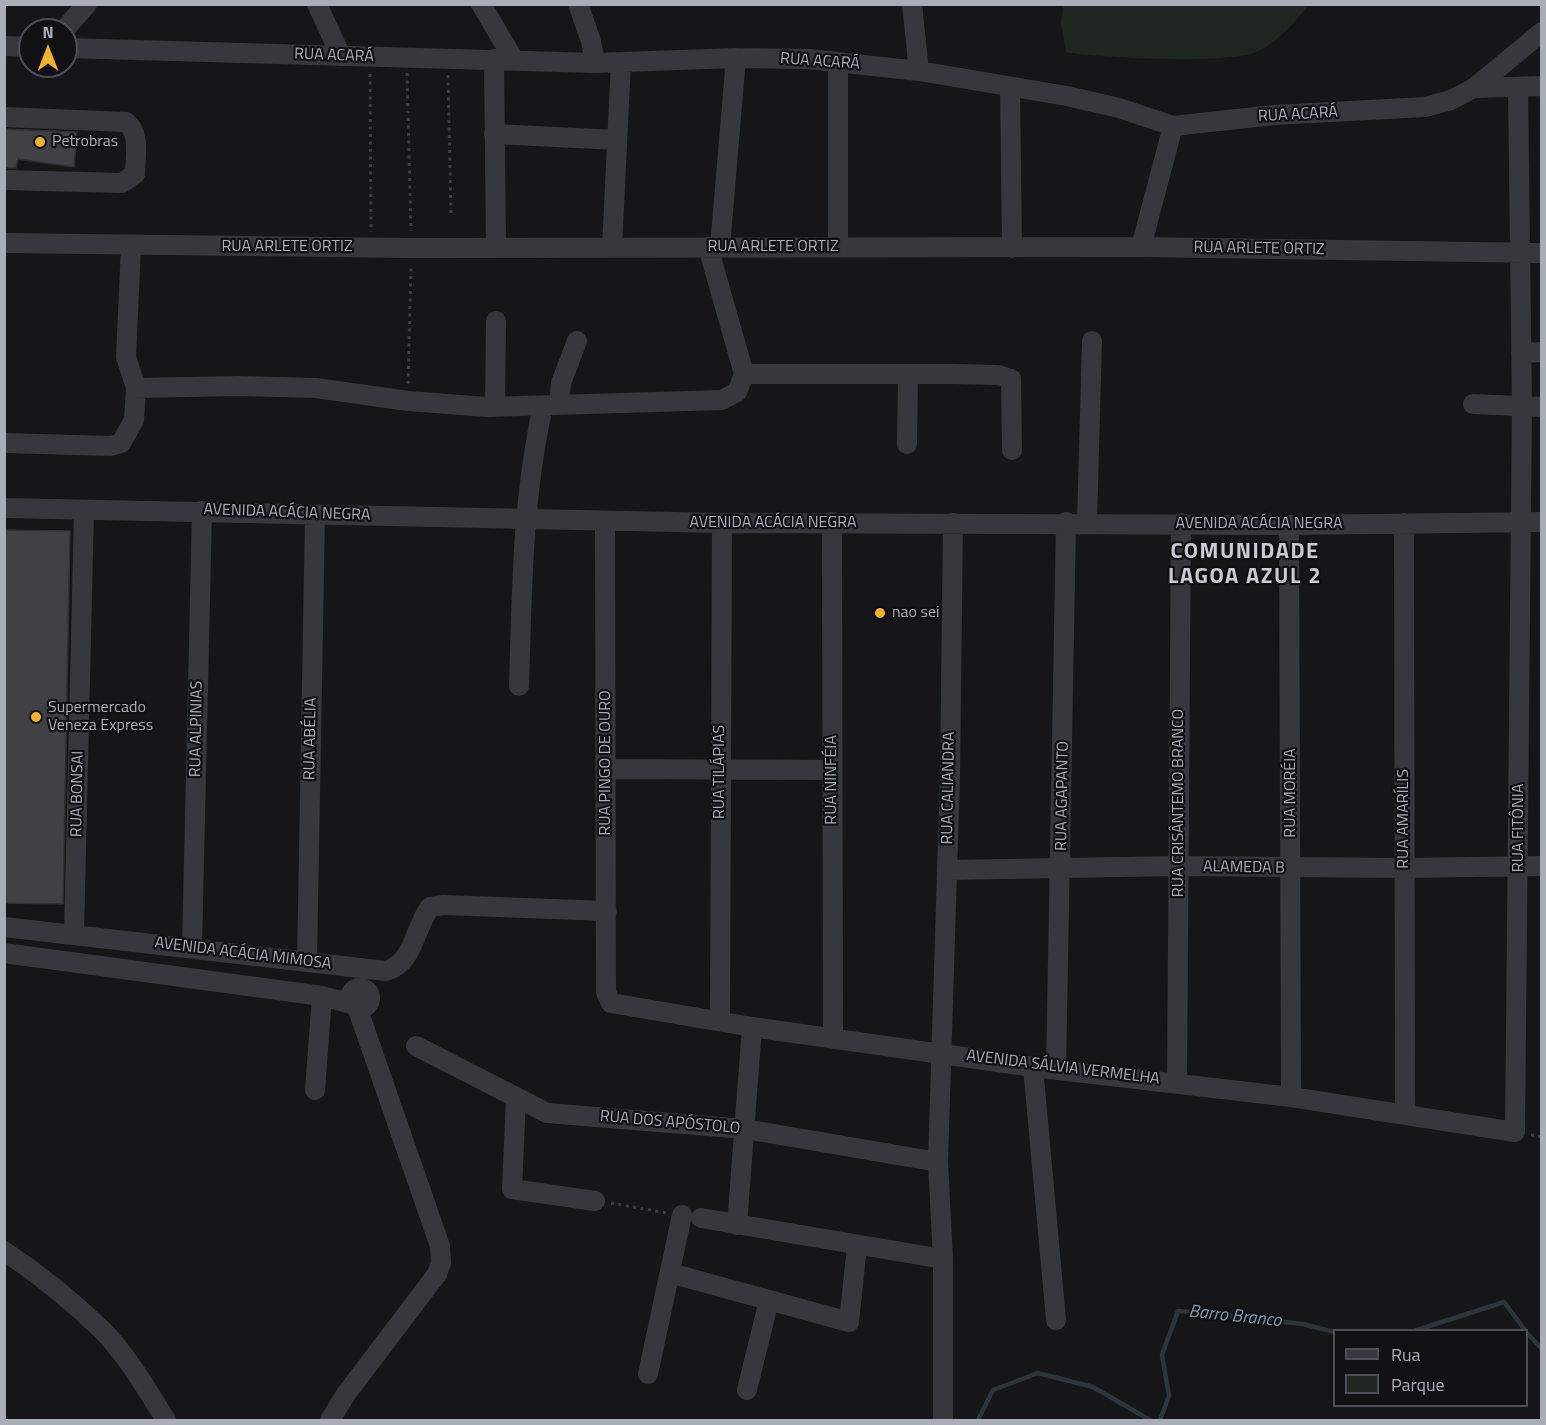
<!DOCTYPE html>
<html>
<head>
<meta charset="utf-8">
<style>
  body { margin:0 }
  #map { position:relative; width:1546px; height:1425px; overflow:hidden; background:#161618; font-family:"Titillium Web",sans-serif }
  canvas { display:block }
  .frame { position:absolute; inset:0; border:6px solid #a8adb8; pointer-events:none }
  .legend { position:absolute; left:1333px; top:1329px; width:195px; height:78px; box-sizing:border-box; background:#111113; border:2px solid #4d4f55; margin:0; padding:8px 10px; list-style:none; font-size:18px; color:#a8adb8 }
  .legend li { display:flex; align-items:center; gap:12px; height:30px }
  .legend b { width:30px; border:2px solid #4d4f55 }
  .north { position:absolute; left:18px; top:18px; width:60px; height:60px; box-sizing:border-box; background:#111113; border:2px solid #4d4f55; border-radius:50%; rotate:0deg; font-size:16px; font-weight:700; line-height:24px; text-align:center; color:#a8adb8 }
  .north::after { content:''; display:block; margin:auto; width:21px; height:27px; background:#f2b134; clip-path:polygon(50% 0,100% 100%,50% 72%,0 100%) }
</style>
</head>
<body>
<div id="map">
<canvas width="1546" height="1425"></canvas>
<div class="frame"></div>
<ul class="legend">
<li><b style="height:8px;background:#37383d"></b>Rua</li>
<li><b style="height:16px;background:#1e261f"></b>Parque</li>
</ul>
<div class="north">N</div>
</div>
<script>
const c = document.querySelector('canvas').getContext('2d');
c.lineJoin = 'round';
function fillPath(path, color) { c.fillStyle = color; c.fill(path, 'evenodd'); }
function stroke(path, color, width, dash) { c.strokeStyle = color; c.lineWidth = width; c.lineCap = dash ? 'butt' : 'round'; c.setLineDash(dash || []); c.stroke(path); }
function write(font, color, halo, rows, align = 'center') {
  c.font = font + ' "Titillium Web",sans-serif'; c.lineWidth = 4.5; c.setLineDash([]); c.textBaseline = 'middle'; c.strokeStyle = halo; c.fillStyle = color; for (const [text, x, y, turn = 0] of rows) {
    c.save(); c.translate(x, y); c.rotate((+turn || 0) * Math.PI / 180); c.textAlign = isNaN(turn) ? turn : align; if (halo) c.strokeText(text, 0, 0); c.fillText(text, 0, 0); c.restore();
  }
}
const green = new Path2D(`
  M1063 5V4L1308 5C1296 22 1278 41 1259 51 1233 65 1098 58 1066 52L1061 24Z`);
const stream = new Path2D(`
  M1417 1330 1504 1302 1525 1330
  M1526 1332 1542 1349
  M978 1420 993 1390 1038 1373 1093 1387 1150 1420
  M1160 1420 1169 1396 1162 1355 1178 1311 1303 1324 1334 1332`);
const building = new Path2D(`
  M4 129 77 132 74 167 18 159 16 168H4Z
  M4 530 70 531 63 904 4 903Z`);
const path = new Path2D(`
  M407 73 411 231
  M370 74 371 232
  M448 75 451 216
  M408 384 411 265
  M1531 1135 1542 1137
  M611 1203 667 1213`);
const minor = new Path2D(`
  M317 4 341 56
  M481 4 514 60
  M578 4 591 41 595 63
  M912 4 919 71
  M64 30 87 4
  M4 46 30 47
  M66 48 595 63 736 58 809 59 919 71 1067 96 1119 108 1173 126 1274 115 1425 107 1451 100 1474 88 1542 32
  M494 59 496 247
  M1010 88 1012 248
  M1474 88 1542 86
  M4 117 126 122C141 133 135 157 135 174L122 183 4 180
  M494 134 617 140
  M4 243 411 248 1141 247 1542 253
  M838 246V62
  M612 247 621 62
  M720 247 736 58
  M1141 247 1173 126
  M1521 353 1542 352
  M744 374H954L998 375 1011 379 1012 450
  M136 388 238 386 316 388 408 401 487 407 722 400 737 392 744 374 708 247
  M1473 404 1542 407
  M559 405 561 383 577 341
  M495 406 496 321
  M4 443 111 446 121 443 134 420 136 388 126 357 131 246
  M907 444 908 375
  M4 508 722 523 1289 525 1542 522
  M605 522 606 992 611 1003 752 1027 1033 1067 1291 1097 1515 1132 1522 406 1518 88
  M832 522 833 1037
  M1087 522 1092 341
  M1404 523 1405 1115
  M1289 525 1291 1097
  M519 686C522 591 522 500 543 406
  M606 769 832 770
  M947 870 1178 866 1404 868 1542 866
  M4 927 386 971C414 963 414 929 430 907L444 905 607 911
  M74 934 84 510
  M192 948 202 511
  M4 953 322 996 352 1004
  M307 962 315 516
  M350 998a10 10 0 1 1 20 0a10 10 0 1 1-20 0Z
  M720 1021 722 523
  M416 1046 547 1113 745 1129 938 1162
  M1033 1067 1056 1320
  M1056 1070 1066 522
  M1177 1083 1181 523
  M315 1090 322 996
  M516 1098 512 1189 595 1201
  M701 1218 943 1259
  M737 1225 752 1027
  M4 1251C39 1274 72 1301 102 1330 127 1355 147 1390 166 1420
  M670 1273 849 1322 857 1246
  M648 1374 682 1215
  M747 1390 769 1300
  M330 1420 346 1394 437 1274 441 1263 440 1246 357 1007
  M943 1420V1259L938 1162 950 776 953 523`);
const markers = [
  [40,142,6,"#f2b134"],
  [880,613,6,"#f2b134"],
  [36,717,6,"#f2b134"]
];
const streetNames = [
  ["RUA ACARÁ",334,56,2],
  ["RUA ACARÁ",820,62,4],
  ["RUA ACARÁ",1298,115,-3],
  ["RUA ARLETE ORTIZ",287,247],
  ["RUA ARLETE ORTIZ",773,247],
  ["RUA ARLETE ORTIZ",1259,249,1],
  ["AVENIDA ACÁCIA NEGRA",287,513,2],
  ["AVENIDA ACÁCIA NEGRA",773,523],
  ["AVENIDA ACÁCIA NEGRA",1259,524],
  ["RUA ALPINIAS",197,729,-89],
  ["RUA ABÉLIA",311,739,-89],
  ["RUA PINGO DE OURO",606,763,-90],
  ["RUA TILÁPIAS",720,772,-90],
  ["RUA NINFÉIA",832,780,-90],
  ["RUA CALIANDRA",949,788,-89],
  ["RUA MORÉIA",1291,793,-90],
  ["RUA BONSAI",78,794,-89],
  ["RUA AGAPANTO",1063,796,-89],
  ["RUA CRISÂNTEMO BRANCO",1179,803,-90],
  ["RUA AMARÍLIS",1404,819,-90],
  ["RUA FITÔNIA",1519,828,-90],
  ["ALAMEDA B",1244,868,1],
  ["AVENIDA ACÁCIA MIMOSA",243,954,7],
  ["AVENIDA SÁLVIA VERMELHA",1063,1068,7],
  ["RUA DOS APÓSTOLO",670,1123,5]
];
const poiNames = [
  ["Petrobras",52,142],
  ["nao sei",892,613],
  ["Supermercado",48,708],
  ["Veneza Express",48,726]
];
const waterNames = [
  ["Barro Branco",1235,1317,6]
];
const districtNames = [
  ["COMUNIDADE",1245,553],
  ["LAGOA AZUL 2",1245,578]
];
fillPath(green, '#1e261f');
stroke(stream, '#2c353c', 4.5);
fillPath(building, '#404145');
stroke(building, '#303034', 1.5);
stroke(path, '#3d3f44', 3, [3, 4.5]);
stroke(minor, '#37383d', 20);
for (const [x, y, r, color] of markers) { const dot = new Path2D(); dot.arc(x, y, r, 0, 2 * Math.PI); c.fillStyle = color; c.fill(dot); stroke(dot, '#111113', 2); }
write('16px', '#a8adb8', '#111113', streetNames);
write('16px', '#a8adb8', '#111113', poiNames, 'left');
write('italic 18px', '#7f9bb3', '#111113', waterNames);
c.letterSpacing = '1.5px';
write('bold 22px', '#c9ccd4', '#111113', districtNames);
c.letterSpacing = '0px';
</script>
</body>
</html>
